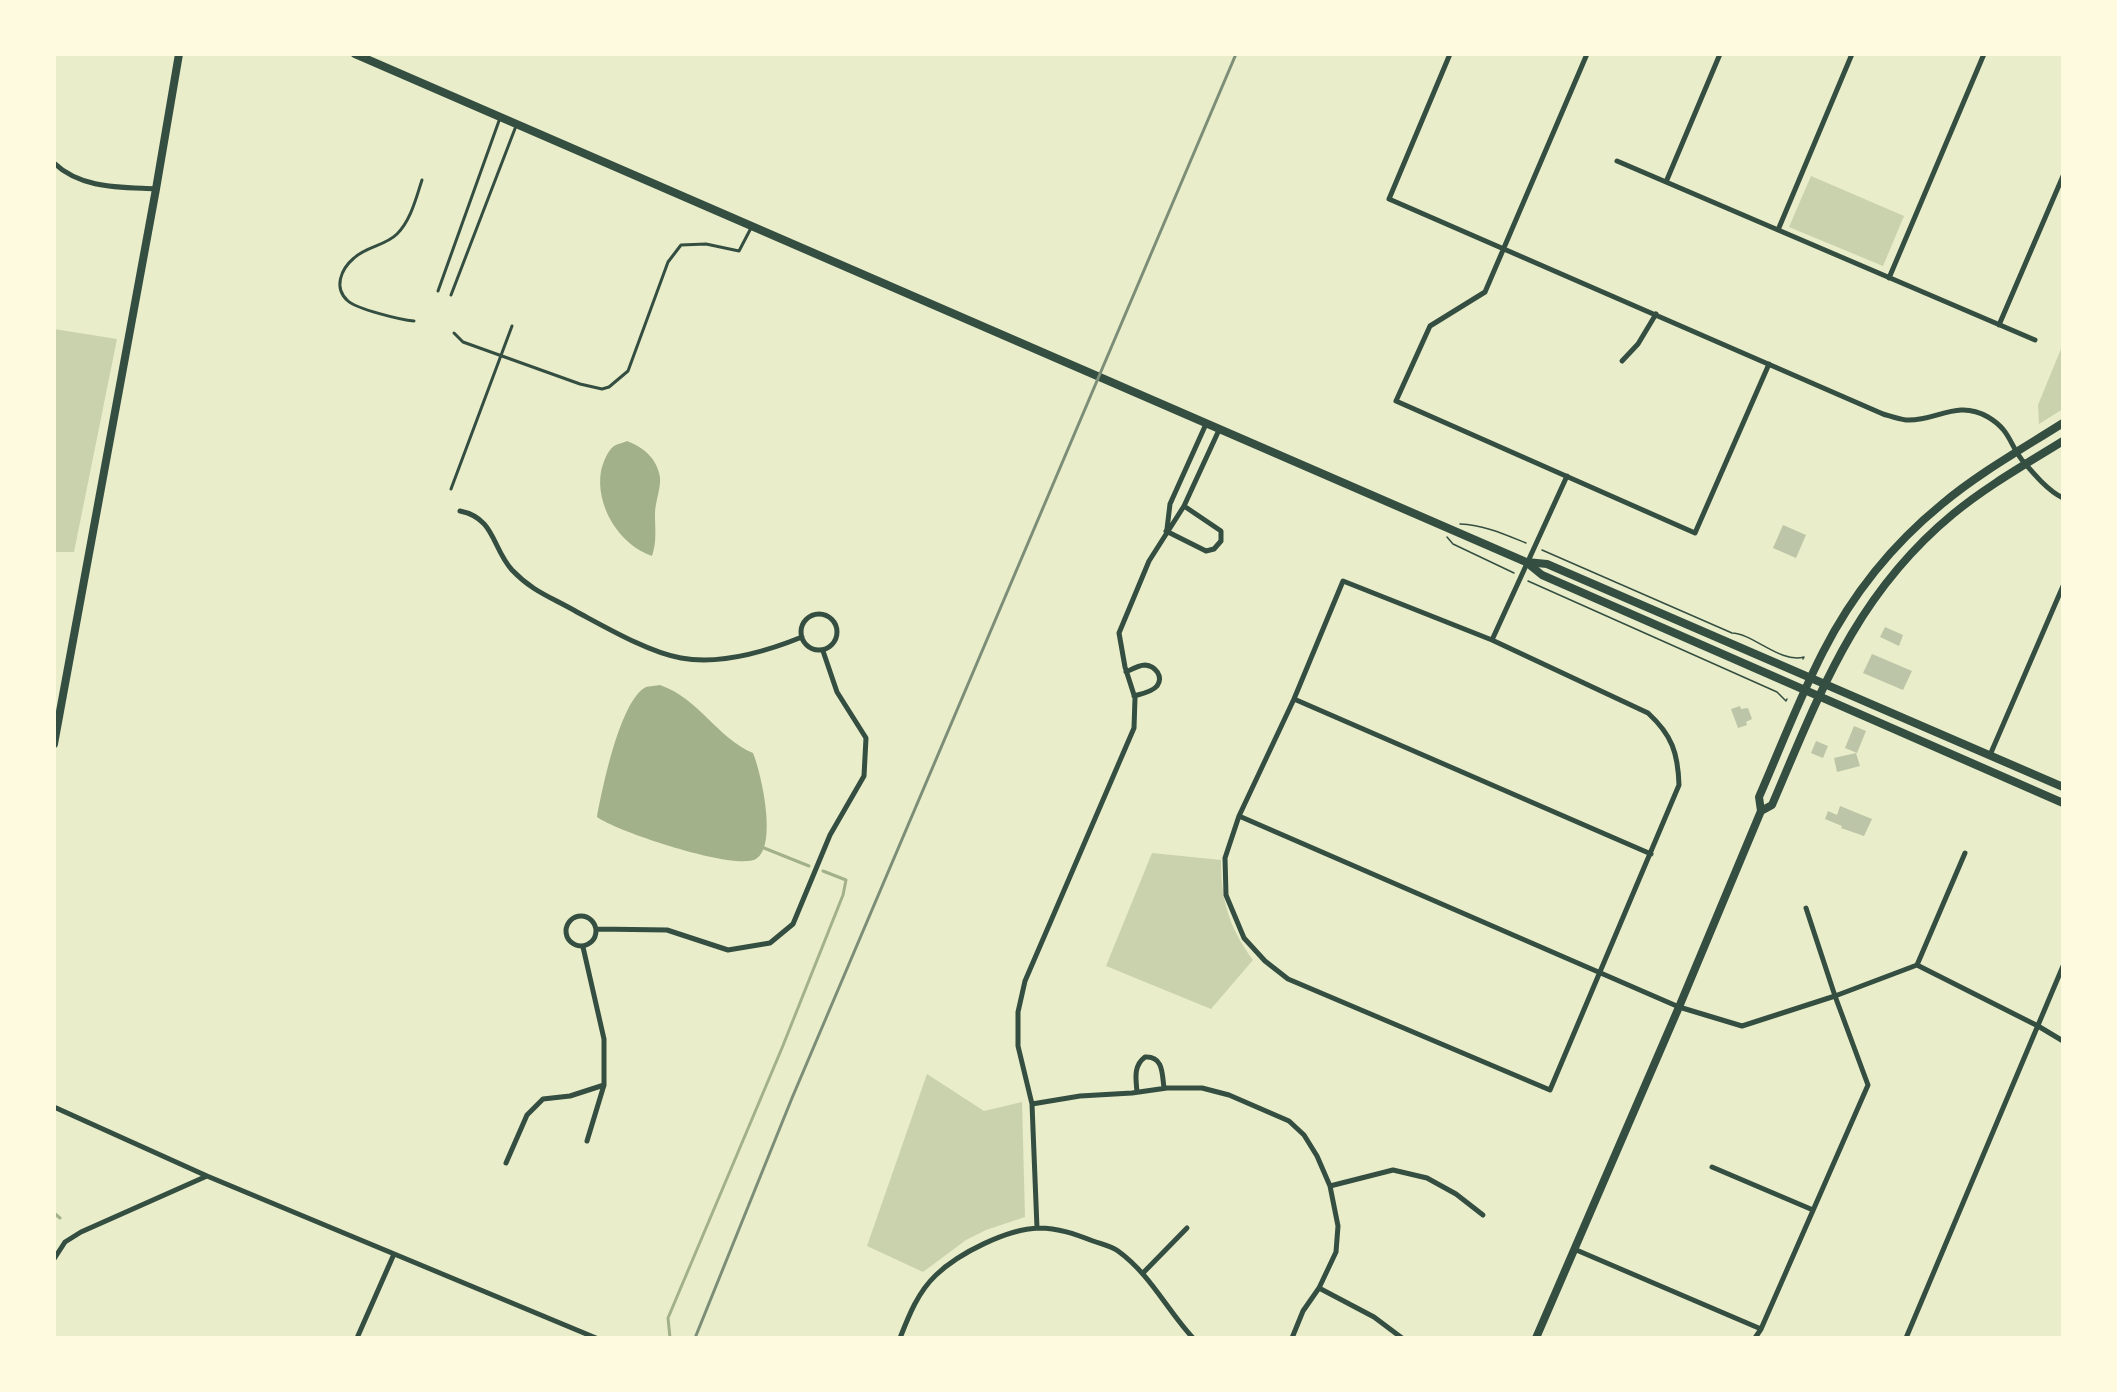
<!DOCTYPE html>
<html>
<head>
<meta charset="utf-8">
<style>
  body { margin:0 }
  #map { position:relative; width:2117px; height:1392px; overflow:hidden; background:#e9edc9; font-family:"Playfair Display",serif }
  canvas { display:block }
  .frame { position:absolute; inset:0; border:56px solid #fefae0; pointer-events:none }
</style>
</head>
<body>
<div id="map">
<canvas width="2117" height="1392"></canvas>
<div class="frame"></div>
</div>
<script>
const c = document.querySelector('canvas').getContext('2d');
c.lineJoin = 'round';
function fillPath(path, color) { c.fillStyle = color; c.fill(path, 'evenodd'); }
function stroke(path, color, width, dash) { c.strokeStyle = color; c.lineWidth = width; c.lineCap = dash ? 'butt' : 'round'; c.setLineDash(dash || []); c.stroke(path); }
const green = new Path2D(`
  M1811 176 1904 216 1883 266 1789 227Z
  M54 329 117 339 74 552H54Z
  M2063 344V409L2039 424 2038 405Z
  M1152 853 1221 860C1221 901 1229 927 1253 960L1211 1009 1106 966Z
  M927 1074 984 1111 1022 1102 1025 1217 986 1230 966 1240 923 1272 867 1246Z`);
const water = new Path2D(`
  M627 441C643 447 657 458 660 477 661 489 655 502 655 514 655 530 657 541 652 556 619 545 595 505 601 471 603 463 607 451 614 446 617 444 623 443 627 441Z
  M660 685C700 699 717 738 753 753 761 772 778 846 756 859 735 871 618 832 597 817 602 790 620 700 646 687 649 686 656 686 660 685Z`);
const stream = new Path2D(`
  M764 848 809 866
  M54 1213 60 1218
  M670 1338 668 1318 782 1048 843 895 846 880 823 871`);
const building = new Path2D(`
  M1783 525 1806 535 1796 558 1773 548Z
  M1885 627 1903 635 1899 646 1880 637Z
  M1872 654 1912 671 1903 690 1863 673Z
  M1740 706 1741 709 1748 708 1752 719 1746 722 1747 725 1738 728 1731 709Z
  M1854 726 1866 731 1857 753 1845 748Z
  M1816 741 1828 746 1823 758 1811 753Z
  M1856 753 1860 766 1837 772 1834 758Z
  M1840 806 1872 819 1864 836 1841 828 1842 826 1825 819 1828 811 1837 815Z`);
const path = new Path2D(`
  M1460 524C1484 525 1504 534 1526 543
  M1447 537 1453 544 1514 573
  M1542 550 1732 633C1752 633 1781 664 1804 657L1803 659
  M1528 581 1777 692 1786 701 1787 699`);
const service = new Path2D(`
  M438 291 500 118
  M451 295 516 126
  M414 321C401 320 357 309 348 301 333 288 341 269 354 258 367 246 385 246 397 234 411 220 416 198 422 180
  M454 333 463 342 580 384 602 389 609 387 628 371 668 262 681 245 706 244 739 251 751 228
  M451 489 512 326`);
const minor = new Path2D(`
  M1450 54 1389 199 1883 414C1890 416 1898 419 1906 420 1936 422 1956 399 1988 417 2010 430 2009 443 2022 460 2033 473 2048 491 2063 498
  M1587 54 1485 292 1430 326 1396 401 1695 533 1769 364
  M1617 161 2035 340
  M54 163C81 189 121 187 156 189
  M1666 182 1720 54
  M1778 230 1852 54
  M1889 278 1984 54
  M1999 325 2063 176
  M1622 361 1638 344 1656 314
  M460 511C495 518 492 548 512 570 533 592 551 597 577 612 605 627 650 653 681 658 720 665 765 652 802 637
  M1167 529 1170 504 1206 424
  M1166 531 1206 551 1214 549 1221 541V531L1184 506
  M1343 581 1492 640 1648 713C1672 735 1678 753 1679 785L1550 1090 1288 979 1265 961 1244 938 1226 895 1225 858 1239 816 1294 699Z
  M801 632a18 18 0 1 1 36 0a18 18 0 1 1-36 0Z
  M1492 640 1567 476
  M1126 672C1132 669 1139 665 1145 665 1155 666 1164 676 1157 686 1152 692 1141 694 1134 696
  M1294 699 1651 854
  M1990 755 2063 586
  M1239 816 1679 1007 1742 1026 1835 996 1917 965 2038 1026 2063 1041
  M566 931a15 15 0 1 1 30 0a15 15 0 1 1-30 0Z
  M597 929 667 930 728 950 770 943 793 924 830 835 864 776 866 738 837 692 823 651
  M583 947 604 1039V1085L587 1141
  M1917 965 1965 853
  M1137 1092C1136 1079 1133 1066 1145 1057 1164 1056 1162 1075 1164 1088
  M1032 1104 1080 1096 1132 1093 1167 1088H1202L1229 1095 1289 1121 1304 1135 1317 1156 1330 1186 1338 1226 1336 1252 1319 1288 1303 1311 1292 1338
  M54 1107 207 1176 596 1338
  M506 1163 527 1115 543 1099 570 1096 604 1085
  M1712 1167 1813 1210
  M1330 1186 1393 1170 1427 1178 1456 1194 1483 1215
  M1037 1228 1032 1104 1018 1046V1012L1025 981 1134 728 1135 698 1125 667 1119 633 1149 561 1184 506 1219 430
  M1574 1249 1761 1329
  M54 1259 65 1242 81 1232 207 1176
  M1143 1273 1187 1228
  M1319 1288 1374 1317 1402 1338
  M357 1338 394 1254
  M900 1338C909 1315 918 1292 936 1275 959 1253 1007 1229 1039 1228 1058 1228 1075 1234 1093 1241 1101 1244 1111 1246 1118 1251 1150 1274 1167 1310 1193 1338
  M1755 1338 1761 1329 1868 1085 1835 996 1806 908
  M1906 1338 2063 966`);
const secondary = new Path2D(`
  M355 54 1526 562 1542 575 2063 803
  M1527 562 1547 564 2063 787
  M1761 811 1772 805C1820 693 1855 595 1953 514 1987 486 2026 464 2063 441
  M1536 1338 1679 1007 1761 811 1759 797C1780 749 1799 699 1823 652 1852 595 1893 544 1942 504 1979 473 2022 449 2063 423`);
const primary = new Path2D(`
  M54 744 156 189 179 54`);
const rail = new Path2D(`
  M695 1338 792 1098 1236 54`);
fillPath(green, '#cad2ad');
fillPath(water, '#a3b18a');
stroke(stream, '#a3b18a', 3);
fillPath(building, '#bcc5a7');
stroke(path, '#344e41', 1.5);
stroke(service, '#344e41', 3);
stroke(minor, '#344e41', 5);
stroke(secondary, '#344e41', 8);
stroke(primary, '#344e41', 8);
stroke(rail, '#7c8e77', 3);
</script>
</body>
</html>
